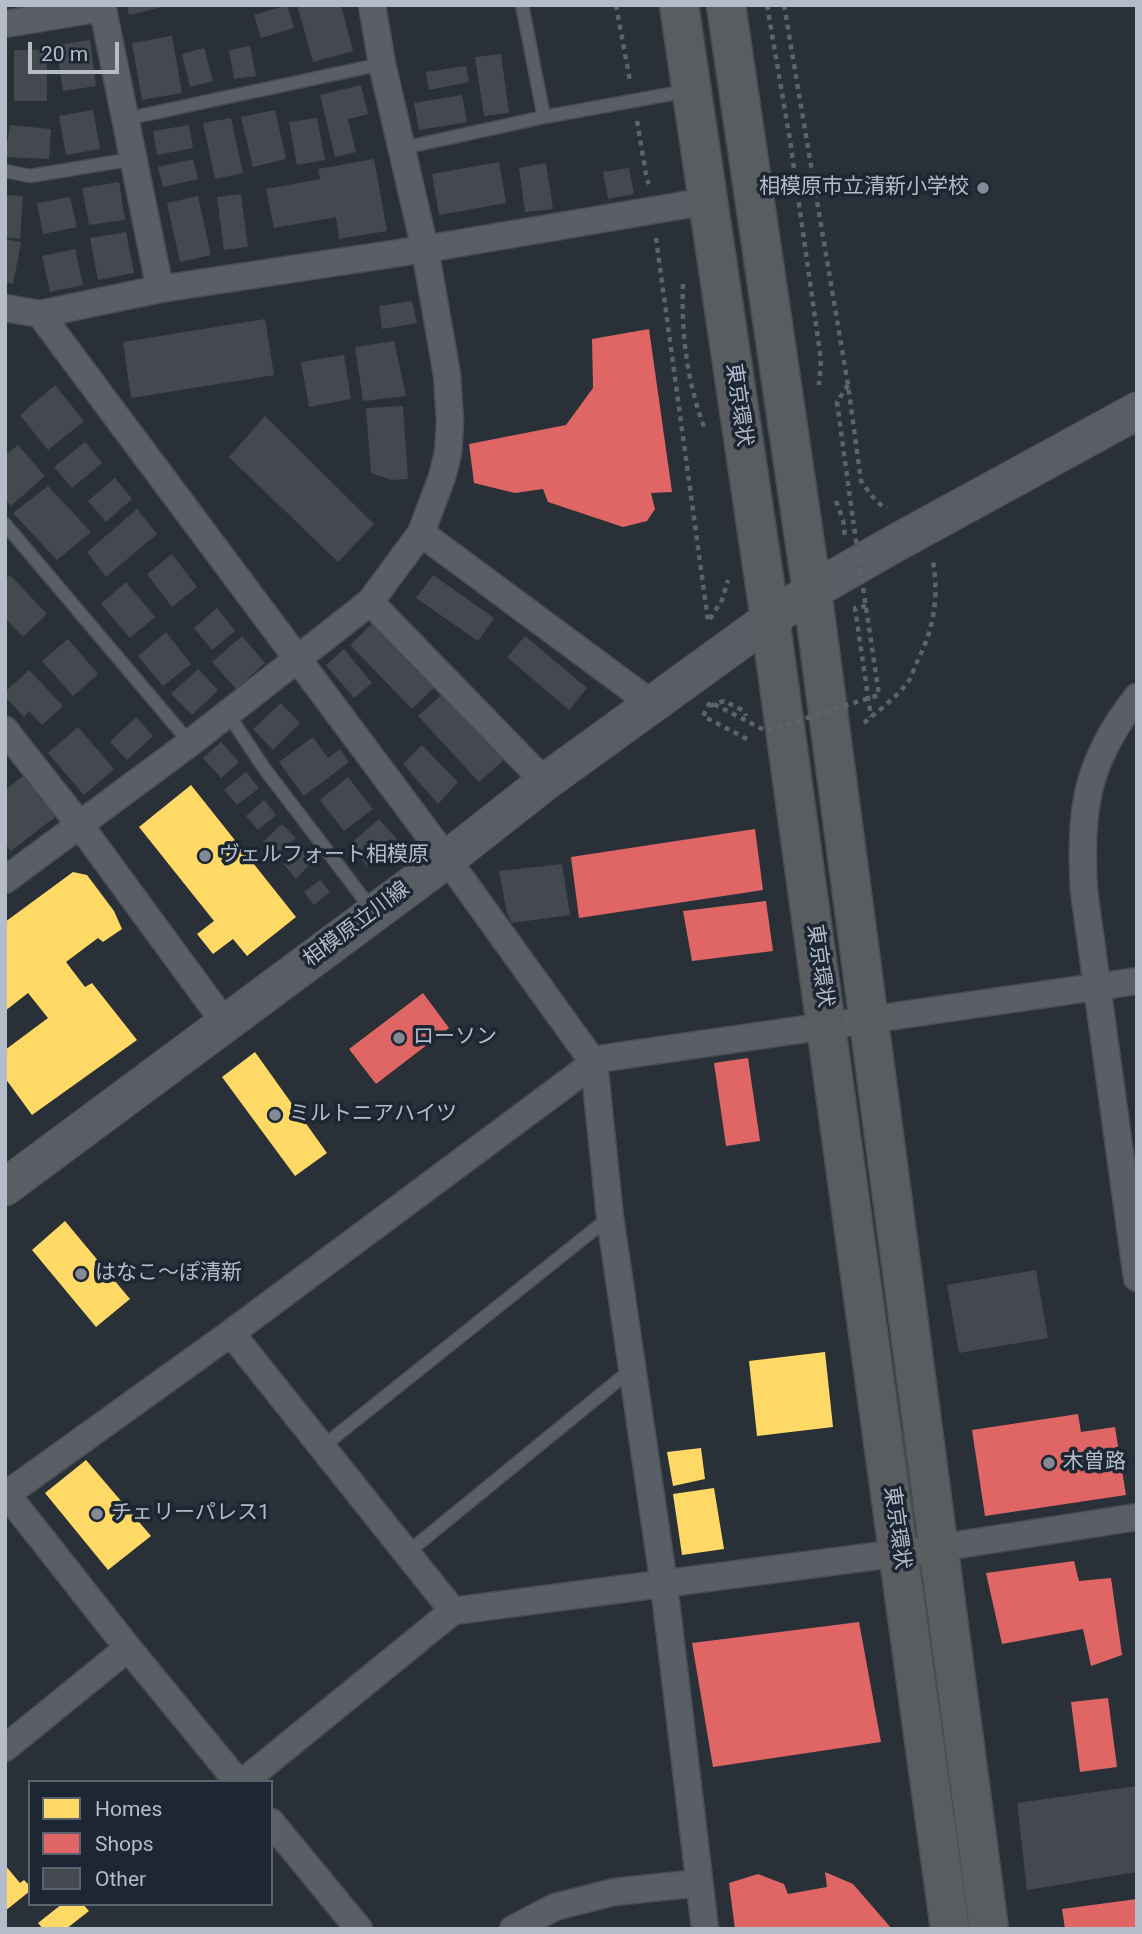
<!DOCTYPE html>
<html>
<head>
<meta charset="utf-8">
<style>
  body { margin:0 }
  #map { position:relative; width:1142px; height:1934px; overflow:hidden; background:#2a3038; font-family:Roboto,sans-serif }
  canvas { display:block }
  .frame { position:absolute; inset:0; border:7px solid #b4bcc9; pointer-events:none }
  .legend { position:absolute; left:28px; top:1780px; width:245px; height:126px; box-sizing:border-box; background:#1d2633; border:2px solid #59626f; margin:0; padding:9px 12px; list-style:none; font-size:21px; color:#b4bcc9 }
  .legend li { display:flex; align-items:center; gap:14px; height:35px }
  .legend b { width:35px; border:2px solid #59626f }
  .scale { position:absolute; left:28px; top:42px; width:91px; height:32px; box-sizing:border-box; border:4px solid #b4bcc9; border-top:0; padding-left:9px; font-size:21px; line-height:24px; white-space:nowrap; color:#b4bcc9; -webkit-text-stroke:5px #1d2633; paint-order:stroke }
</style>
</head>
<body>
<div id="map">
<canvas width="1142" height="1934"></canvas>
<div class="frame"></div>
<ul class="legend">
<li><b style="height:19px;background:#ffd966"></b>Homes</li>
<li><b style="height:19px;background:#e06666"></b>Shops</li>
<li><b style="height:19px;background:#444950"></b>Other</li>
</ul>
<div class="scale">20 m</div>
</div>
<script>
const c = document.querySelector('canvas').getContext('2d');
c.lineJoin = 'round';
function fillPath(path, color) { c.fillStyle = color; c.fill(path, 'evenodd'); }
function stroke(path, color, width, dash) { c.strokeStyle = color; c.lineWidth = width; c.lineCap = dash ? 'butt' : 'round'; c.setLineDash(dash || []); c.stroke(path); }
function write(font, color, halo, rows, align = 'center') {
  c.font = font + ' Roboto,"Noto Sans JP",sans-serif'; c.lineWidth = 7; c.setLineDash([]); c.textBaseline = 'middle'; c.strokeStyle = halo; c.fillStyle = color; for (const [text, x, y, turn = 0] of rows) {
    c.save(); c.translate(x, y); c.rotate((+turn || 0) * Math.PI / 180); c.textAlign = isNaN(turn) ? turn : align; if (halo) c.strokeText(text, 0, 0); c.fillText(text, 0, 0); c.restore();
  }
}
const homes = new Path2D(`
  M191 785 296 917 247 956 233 939 213 954 197 934 214 921 139 827Z
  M73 872 87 875 114 911 122 929 103 942 98 938 66 962 85 987 92 983 137 1040 32 1115 5 1078V1050L48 1018 28 993 5 1011V922Z
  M255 1052 327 1153 295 1176 222 1077Z
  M65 1221 130 1299 96 1327 32 1250Z
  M825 1352 833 1427 757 1436 749 1361Z
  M701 1448 705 1479 673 1486 667 1452Z
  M86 1460 151 1536 108 1570 45 1493Z
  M714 1488 724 1549 682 1555 673 1494Z
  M5 1865 20 1883 24 1880 30 1886V1891L5 1911Z
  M62 1904H83L89 1911 66 1929H43L38 1923Z`);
const shops = new Path2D(`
  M649 329 672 492 651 493 655 509 647 521 623 527 548 502 543 489 515 493 474 483 469 444 566 425 593 388 592 339Z
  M755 829 763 890 579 918 571 857Z
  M766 901 773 951 692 961 683 911Z
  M423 993 449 1028 376 1084 349 1049Z
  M748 1058 760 1141 726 1146 714 1063Z
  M1078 1414 1081 1432 1115 1427 1126 1495 985 1516 972 1430Z
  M1074 1561 1079 1581 1111 1578 1122 1655 1091 1666 1083 1629 1002 1644 986 1573Z
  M859 1622 881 1742 713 1767 692 1643Z
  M1108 1698 1117 1767 1080 1772 1071 1702Z
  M825 1872 853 1884 892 1929H735L729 1883 758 1874 784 1884 788 1894 827 1887Z
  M1137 1899V1929H1065L1062 1909Z`);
const building = new Path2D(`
  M127 5H166V6L129 15Z
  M287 5 294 28 261 38 254 15Z
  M297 5H341L353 51 313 62Z
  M172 36 182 93 142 100 132 43Z
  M90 40 96 86 63 91 56 45Z
  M250 46 256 76 234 79 229 50Z
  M204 48 213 81 190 87 182 54Z
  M14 50H47V101H14Z
  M501 54 509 113 484 116 475 57Z
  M466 66 469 82 429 90 426 72Z
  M361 85 368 114 348 119 356 152 335 157 320 95Z
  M462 95 467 122 419 130 414 103Z
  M93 110 100 149 66 155 59 116Z
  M275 110 286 159 253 167 241 117Z
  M231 118 243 173 215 179 203 123Z
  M317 118 325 160 297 165 289 122Z
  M10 125 51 129 49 159 5 157Z
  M189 125 193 148 157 155 153 131Z
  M193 159 198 179 163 187 158 167Z
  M374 159 387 231 339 239 336 217 274 228 266 189 320 179 318 169Z
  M499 162 506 203 439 215 432 174Z
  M546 163 553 209 525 212 519 168Z
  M629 168 634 194 608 199 603 172Z
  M119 182 125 220 89 225 82 188Z
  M241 194 248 247 224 250 217 197Z
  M5 195 23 196 20 239 5 237Z
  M198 196 211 255 180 262 167 203Z
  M70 197 77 227 43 234 37 203Z
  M126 232 134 273 98 280 90 238Z
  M5 239 21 242 13 284 5 282Z
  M75 249 83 285 50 292 42 256Z
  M412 301 417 323 382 329 379 306Z
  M265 319 274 375 131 398 123 342Z
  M394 341 406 396 363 401 355 347Z
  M344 355 351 399 309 407 301 362Z
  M55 385 84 421 48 450 20 415Z
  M403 406 408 479 392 480 371 473 366 408Z
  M265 416 374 524 338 562 229 457Z
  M85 442 102 463 72 488 54 467Z
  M18 445 45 476 11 506 5 499V455Z
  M115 478 132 499 106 522 88 501Z
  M48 486 91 532 57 560 13 513Z
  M137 509 157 534 106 577 87 552Z
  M172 554 197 587 172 607 147 574Z
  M10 575 47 614 23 637 5 618V580Z
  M433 575 494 618 478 641 416 598Z
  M126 582 155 617 130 638 101 604Z
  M217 608 235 631 212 650 194 628Z
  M374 622 436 686 412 709 350 645Z
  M166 632 191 664 163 686 138 656Z
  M242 636 265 663 236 689 212 662Z
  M525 636 587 688 569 710 507 657Z
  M68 639 98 674 73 696 42 661Z
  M344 649 372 683 354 698 326 665Z
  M198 669 218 690 193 714 190 713 171 694Z
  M29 670 63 706 42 725 29 711 24 717 5 697V692Z
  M445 692 505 759 479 782 418 716Z
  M281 703 300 723 273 750 253 729Z
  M136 717 153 736 127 760 110 742Z
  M78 727 114 769 84 795 48 753Z
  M313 737 328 758 340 749 349 762 304 796 279 762Z
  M221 742 239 762 221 778 203 758Z
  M422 745 458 782 438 804 403 764Z
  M246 772 259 788 237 805 224 790Z
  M23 776 55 817 11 851 5 843V790Z
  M348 777 373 809 344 831 320 800Z
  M264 800 276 815 258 830 246 816Z
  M379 819 397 839 367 866 349 845Z
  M282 824 296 838 276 857 263 842Z
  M303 850 312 862 296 879 284 864Z
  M562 864 570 915 512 923 507 913 499 871Z
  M320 880 330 892 314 905 304 892Z
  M1036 1270 1048 1338 959 1353 947 1285Z
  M1137 1786V1872L1027 1890 1017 1803Z`);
const path = new Path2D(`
  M616 5 630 81
  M767 5 790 140 821 360 819 385
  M784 5 848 385 861 481 872 496 883 507 887 508
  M637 121 647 180 649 184
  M656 238 708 621
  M683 284C681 333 687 381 704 427
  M848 385 837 402 853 520
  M836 501 843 520 845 536
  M866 606 855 608 871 717
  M710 619 722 600 728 580
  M710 706 724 701 744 711 746 716
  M864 723C879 710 896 698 908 682 912 676 914 668 917 662 934 628 939 598 933 561`);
const lane = new Path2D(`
  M522 5 544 117
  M125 119 382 64
  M403 148 544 117 687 91
  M5 171 30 176 133 159
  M5 524 190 743
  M228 714 264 768 373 911
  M322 1447 610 1217
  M407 1553 632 1369`);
const street = new Path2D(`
  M102 5 160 289
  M5 24 102 8
  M5 308 40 314 160 289 425 249 708 201
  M40 314 447 859 594 1063 610 1217 664 1585 705 1929
  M421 533 652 704
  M370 602 545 782
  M1137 697C1086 761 1079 811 1084 891L1137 1278
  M5 730 79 824 225 1023
  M5 880 190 743 370 602 421 533 442 477 448 453 450 422 447 375 425 249 382 64 372 5
  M231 1333 453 1611
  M5 1492 128 1648 238 1782
  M7 1494 231 1333 594 1063 605 1058 1137 981
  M5 1748 128 1648
  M243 1782 453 1611 938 1548 1137 1517
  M271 1822 359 1929
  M513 1929 555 1907 614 1892 699 1883`);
const secondary = new Path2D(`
  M5 1187 447 859 545 782 770 619 812 591 892 545 1137 411`);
const highway = new Path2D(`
  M679 5 770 619 950 1929
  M726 5 812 591 989 1929`);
const pathBridge = new Path2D(`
  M747 739 703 716 710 702 766 731 879 695 853 520`);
const markers = [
  [983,188,7,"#848b96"],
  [205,856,7,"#848b96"],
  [399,1038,7,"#848b96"],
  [275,1115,7,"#848b96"],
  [81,1274,7,"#848b96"],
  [1049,1463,7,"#848b96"],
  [97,1514,7,"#848b96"]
];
const poiNames = [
  ["相模原市立清新小学校",969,188,"right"],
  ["ヴェルフォート相模原",219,856],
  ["ローソン",413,1038],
  ["ミルトニアハイツ",289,1115],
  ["はなこ～ぽ清新",95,1274],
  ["木曽路",1063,1463],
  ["チェリーパレス1",111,1514]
];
const streetNames = [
  ["東京環状",738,405,82],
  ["相模原立川線",357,925,-37],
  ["東京環状",819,966,82],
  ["東京環状",896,1528,82]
];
fillPath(homes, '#ffd966');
fillPath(shops, '#e06666');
fillPath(building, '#444950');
stroke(lane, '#484c53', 15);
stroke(street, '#484c53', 29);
stroke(secondary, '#484c53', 39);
stroke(highway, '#474c53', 41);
stroke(path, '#5d636a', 4.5, [5, 5]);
stroke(lane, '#5a5e66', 12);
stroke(street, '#5a5e66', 26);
stroke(secondary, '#595d64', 37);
stroke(highway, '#5a5d60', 38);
stroke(pathBridge, '#5d636a', 4.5, [5, 5]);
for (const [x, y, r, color] of markers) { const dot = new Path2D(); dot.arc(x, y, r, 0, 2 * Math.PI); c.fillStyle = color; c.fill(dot); stroke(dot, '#1d2633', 2.5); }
write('21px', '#b4bcc9', '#1d2633', poiNames, 'left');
write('21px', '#b4bcc9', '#1d2633', streetNames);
</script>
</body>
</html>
